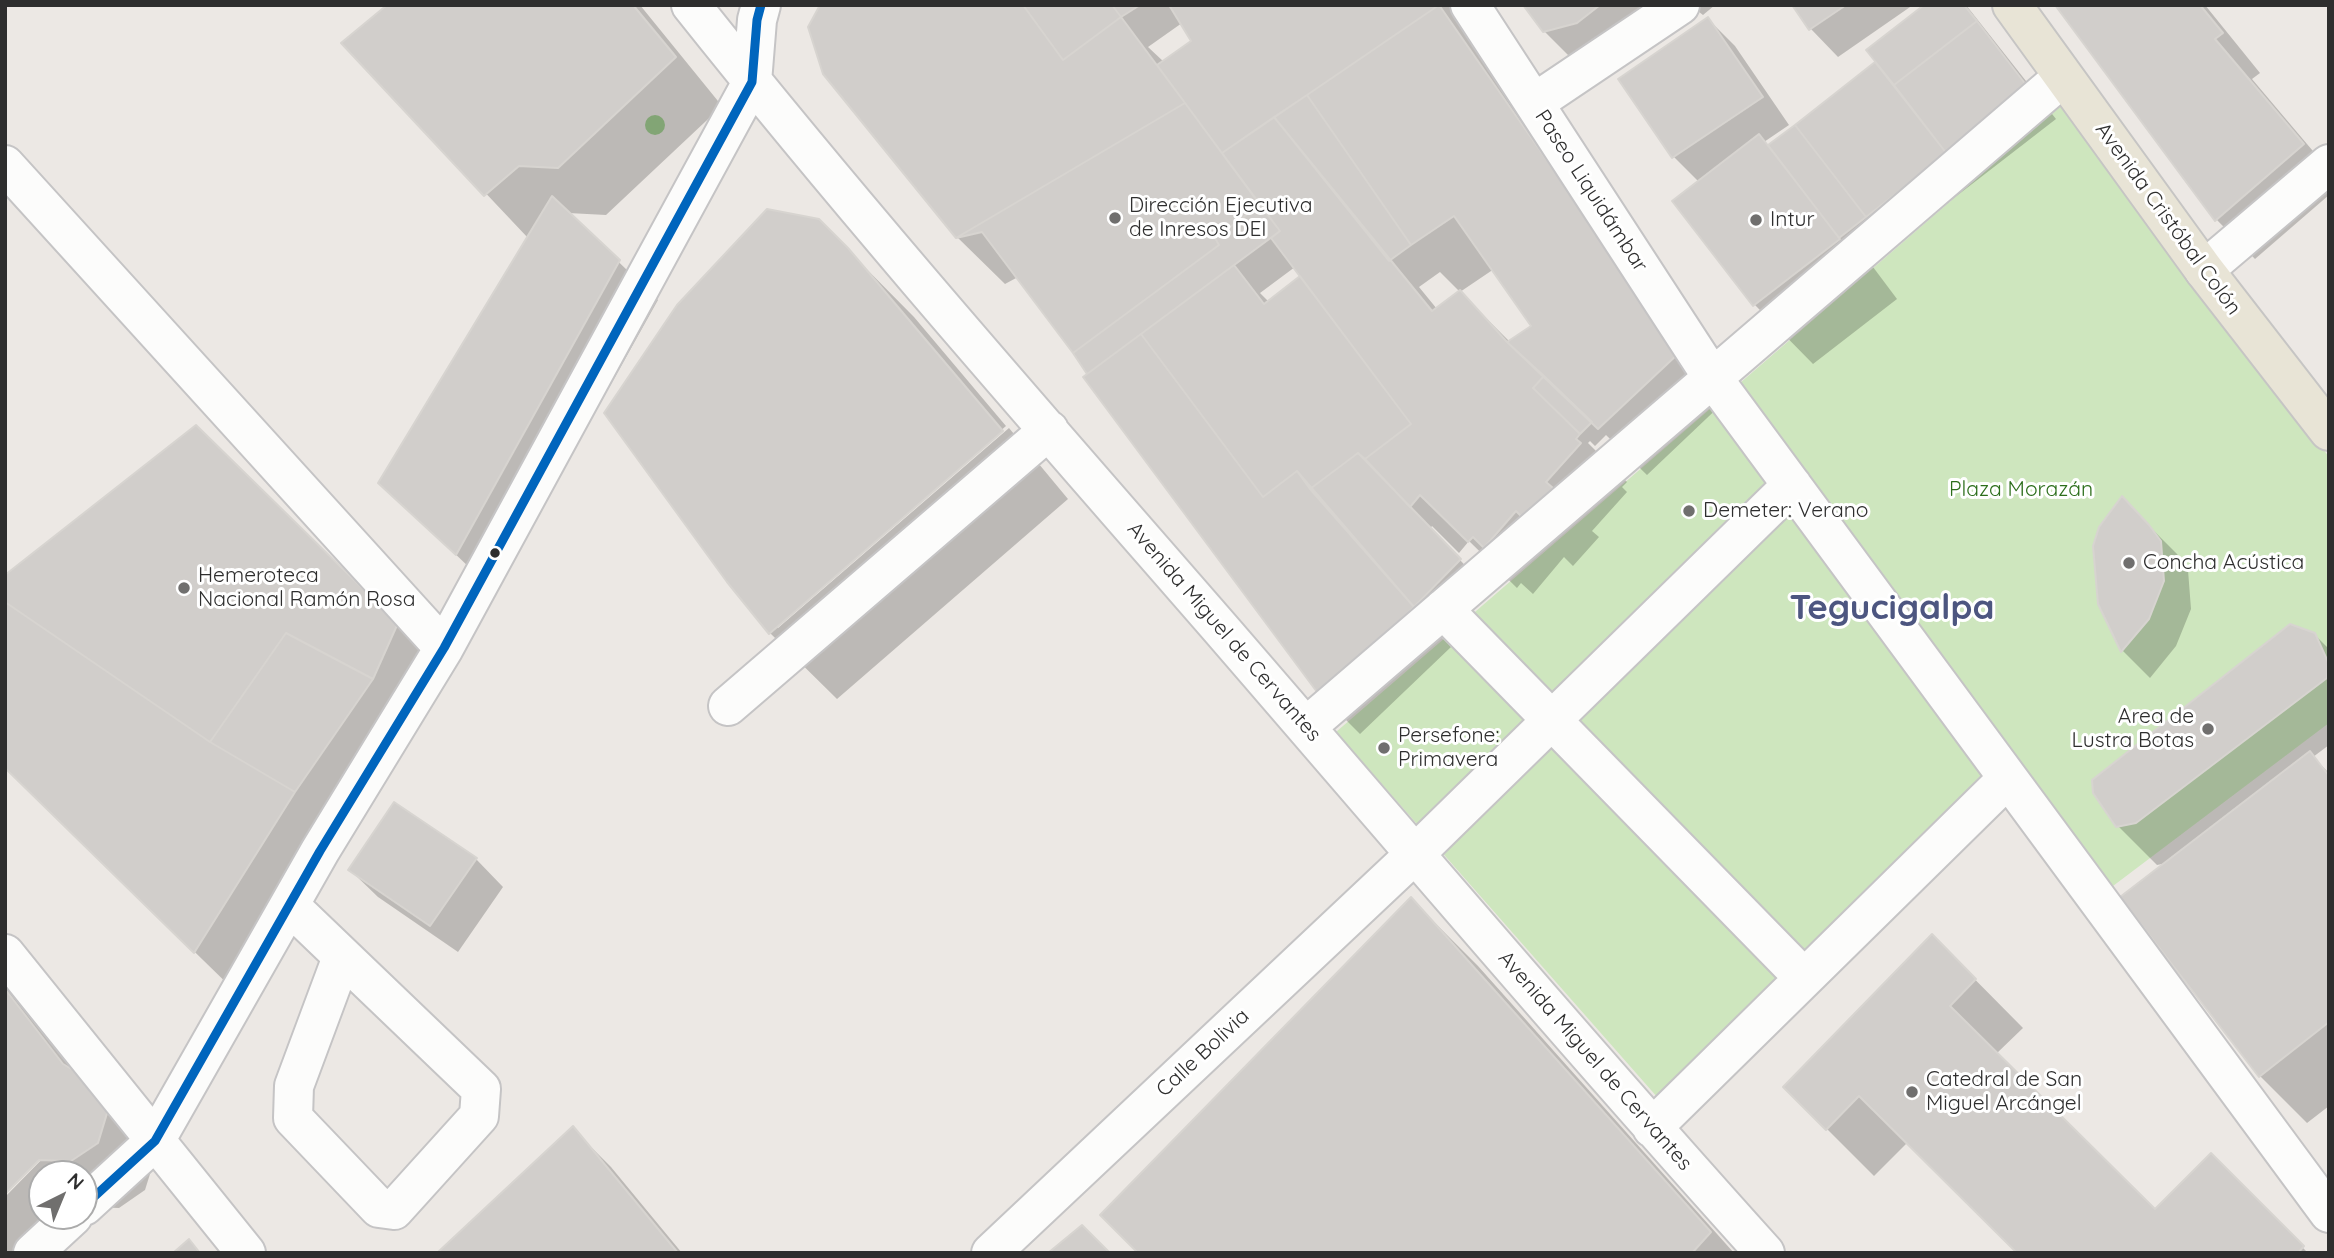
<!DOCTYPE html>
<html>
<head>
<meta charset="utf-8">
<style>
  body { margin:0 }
  #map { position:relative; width:2334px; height:1258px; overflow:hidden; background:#ece8e4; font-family:Quicksand,sans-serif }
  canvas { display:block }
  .frame { position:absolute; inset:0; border:7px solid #2e2e2e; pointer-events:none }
  .north { position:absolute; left:28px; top:1160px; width:70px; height:70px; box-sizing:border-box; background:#fff; border:2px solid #ababab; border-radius:50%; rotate:43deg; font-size:19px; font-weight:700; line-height:28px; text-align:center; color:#2e2e2e }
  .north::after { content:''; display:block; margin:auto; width:24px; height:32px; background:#706f6e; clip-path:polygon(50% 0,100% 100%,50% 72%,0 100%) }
</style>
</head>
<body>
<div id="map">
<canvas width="2334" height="1258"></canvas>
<div class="frame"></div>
<div class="north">N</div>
</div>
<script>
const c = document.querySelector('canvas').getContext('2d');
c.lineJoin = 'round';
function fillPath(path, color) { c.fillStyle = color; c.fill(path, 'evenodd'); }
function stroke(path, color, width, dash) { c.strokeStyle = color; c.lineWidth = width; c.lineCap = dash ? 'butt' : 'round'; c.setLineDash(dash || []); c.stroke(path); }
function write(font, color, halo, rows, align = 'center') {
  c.font = font + ' Quicksand,sans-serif'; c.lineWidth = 6; c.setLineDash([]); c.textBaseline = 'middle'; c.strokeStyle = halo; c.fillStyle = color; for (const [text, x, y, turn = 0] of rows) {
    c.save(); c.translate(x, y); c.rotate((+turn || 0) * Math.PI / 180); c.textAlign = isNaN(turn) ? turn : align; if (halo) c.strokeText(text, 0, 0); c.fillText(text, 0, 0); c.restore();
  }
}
const green = new Path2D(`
  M2063 104 2329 457V723L2109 889 2005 756 1658 1098 1336 732Z`);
const shadow = new Path2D(`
  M390 5H640L722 106 606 215 568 213 658 300 495 592 381 483 528 238 344 43Z
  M822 5H1470L1726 400 1647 475 1606 435 1595 446 1590 441 1588 443 1627 482 1622 487 1627 492 1592 531 1599 537 1573 566 1564 557 1533 594 1521 583 1517 588 1469 541 1459 553 1432 526 1430 529 1487 588 1443 633 1409 599 1407 602 1451 647 1360 734 1321 695 1018 277 1005 284 957 237ZM1182 23 1193 42 1164 62 1148 47ZM1295 267 1302 276 1269 302 1260 293ZM1494 269 1534 326 1510 342 1460 292 1437 309 1419 287 1440 272 1460 292Z
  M1525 5H1688L1583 70 1544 31Z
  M1690 5H1715L1703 15Z
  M1794 5H1913L1838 57 1811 29Z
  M1927 5H1966L2056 119 1870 263 1897 299 1813 364 1755 305 1674 202 1699 182 1674 157 1708 19 1735 46 1789 125 1764 142 1769 147 1877 63Z
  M2057 5H2205L2260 73 2252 79 2329 170V195L2255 259 2217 220Z
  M819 221 914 317 1006 426 775 626 778 628 1009 428 1068 499 837 699 770 633Z
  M2122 499 2177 554 2188 570 2191 609 2176 646 2150 678 2123 651 2099 603Z
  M396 624 444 672 420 725 396 712 243 999 5 767Z
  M2314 634 2329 649V745L2313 757 2329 773V1106L2307 1123 2260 1076 2167 863 2157 865 2118 826Z
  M476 859 503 887 458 952 378 897 350 870Z
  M1411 899 1478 966 1734 1253H1140Z
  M1932 936 2023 1028 1996 1054 2155 1211 2211 1155 2308 1253H2019L1908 1142 1874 1176 1785 1087Z
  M5 978 155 1158 145 1190 119 1208 87 1207 84 1210V1174H42V1216H78L42 1253H5V1197L46 1155 44 1153 5 1192Z
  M573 1129 611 1167 682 1253H440Z`);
const building = new Path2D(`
  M387 5H633L676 57 558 168 519 166 484 196 341 43Z
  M820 5H1023L1063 60 1121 17 1185 103 956 238 823 74 808 27Z
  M1023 5H1112L1121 17 1063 60Z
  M1112 5H1140L1121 17Z
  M1169 5H1439L1222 153 1157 65 1191 41Z
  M1439 5 1680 352 1598 429 1507 342 1531 326 1454 216 1411 245 1307 95Z
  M1523 5H1600L1577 23 1543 32Z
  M1792 5H1846L1809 30Z
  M1924 5H1964L1977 21 1894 85 1866 50Z
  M2055 5H2200L2223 33 2215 39 2304 144 2215 221Z
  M1708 17 1763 97 1672 158 1618 79Z
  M1977 21 2030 90 1947 154 1894 85Z
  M1875 62 1947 154 1866 217 1795 125Z
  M1307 95 1411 245 1389 261 1274 117Z
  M1185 103 1260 205 1215 238 1219 245 1073 353 982 232 956 238Z
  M1274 117 1432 311 1460 290 1507 342 1544 376 1533 388 1580 434 1576 439 1581 443 1546 482 1553 488 1525 520 1516 511 1484 548 1473 537 1468 542 1420 495 1410 507 1365 459 1411 424 1271 238 1280 231 1222 153Z
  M1795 125 1866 217 1839 238 1768 145Z
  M1759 134 1840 239 1753 306 1672 201Z
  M552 196 620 260 456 555 378 483Z
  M1260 205 1280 231 1087 374 1073 353 1219 245 1215 238Z
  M767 209 819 219 848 248 1003 431 769 634 727 582 604 413 677 305Z
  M1234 265 1264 304 1300 276 1411 424 1365 459 1358 453 1310 489 1297 471 1263 497 1141 334Z
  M1141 334 1263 497 1297 471 1414 607 1320 696 1083 377Z
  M1544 376 1592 422 1580 434 1533 388Z
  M196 425 398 623 373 679 286 633 210 742 5 602V575Z
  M1358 453 1461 559 1414 607 1310 489Z
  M2122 496 2149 525 2161 541 2164 581 2149 619 2121 652 2098 604 2093 546 2099 527Z
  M5 602 210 742 295 792 194 953 5 768Z
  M2290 624 2315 633 2328 662 2327 678 2136 823 2116 827 2093 793 2092 780Z
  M286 633 373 679 295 792 210 742Z
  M2310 751 2329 776V1022L2259 1077 2120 897Z
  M394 802 477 858 430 926 348 870Z
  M1411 897 1711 1232 1692 1253H1138L1100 1215Z
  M1932 934 1976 979 1950 1006 2155 1209 2211 1153 2304 1246 2298 1253H2017L1859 1096 1826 1130 1783 1087Z
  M5 989 63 1064 92 1081 108 1110 98 1143 71 1161 39 1160 5 1194Z
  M573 1126 678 1253H437Z
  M1082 1225 1110 1253H1048Z
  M189 1239 200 1253H173Z`);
const minor = new Path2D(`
  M691 5C862 220 1046 428 1227 636 1405 842 1582 1050 1765 1253
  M1470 5 1712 377 2329 1213
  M1534 103 1680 5
  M5 165 444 648
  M2204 270 2329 164
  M1443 609 1804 978
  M728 706 1049 430
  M1306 727 2063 77
  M290 906 481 1089 479 1116 394 1210 379 1208 293 1118 294 1086 342 957
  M5 954 246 1253
  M1652 1128 2008 778
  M84 1206 155 1141 320 851 444 648 752 82 757 20 761 5
  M33 1253 73 1216
  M991 1253 1415 854 1792 485`);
const major = new Path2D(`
  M2012 5 2204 270 2329 431`);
const bus1 = new Path2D(`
  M84 1206 155 1141 320 851 444 648 752 82 757 20 761 5`);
const trees = [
  [655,125]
];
const markers = [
  [1115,218,7,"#706f6e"],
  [1756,220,7,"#706f6e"],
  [1689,511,7,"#706f6e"],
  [495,553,6,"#2e2e2e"],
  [2129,563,7,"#706f6e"],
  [184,588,7,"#706f6e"],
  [2208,729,7,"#706f6e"],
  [1384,748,7,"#706f6e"],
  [1912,1092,7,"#706f6e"]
];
const streetNames = [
  ["Paseo Liquidámbar",1591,191,57],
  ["Avenida Cristóbal Colón",2168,219,54],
  ["Avenida Miguel de Cervantes",1224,632,49],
  ["Calle Bolivia",1203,1053,-43],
  ["Avenida Miguel de Cervantes",1595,1061,49]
];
const poiNames = [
  ["Dirección Ejecutiva",1129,206],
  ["de Inresos DEI",1129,230],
  ["Intur",1770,220],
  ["Demeter: Verano",1703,511],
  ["Concha Acústica",2143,563],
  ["Hemeroteca",198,576],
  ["Nacional Ramón Rosa",198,600],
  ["Area de",2194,717,"right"],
  ["Lustra Botas",2194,741,"right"],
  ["Persefone:",1398,736],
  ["Primavera",1398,760],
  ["Catedral de San",1926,1080],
  ["Miguel Arcángel",1926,1104]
];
const parkNames = [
  ["Plaza Morazán",2021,490]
];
const townNames = [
  ["Tegucigalpa",1892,608]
];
fillPath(green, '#cee6be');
fillPath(shadow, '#0003');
fillPath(building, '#d1cecb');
stroke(building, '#d7d4d0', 2);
stroke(minor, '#c5c4c5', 42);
stroke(major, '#c6c5c4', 42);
stroke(minor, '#fcfcfb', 38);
stroke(major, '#e8e4d6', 38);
stroke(bus1, '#0065bd', 9);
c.fillStyle = '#82a575';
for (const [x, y] of trees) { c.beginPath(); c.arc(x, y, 10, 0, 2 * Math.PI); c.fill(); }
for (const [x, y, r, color] of markers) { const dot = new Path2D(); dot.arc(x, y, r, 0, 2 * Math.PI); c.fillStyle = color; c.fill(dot); stroke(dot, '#fff', 2.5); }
write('21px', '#2e2e2e', '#fff', streetNames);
write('21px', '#2e2e2e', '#fff', poiNames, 'left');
write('21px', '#2c6e1b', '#fff', parkNames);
write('bold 35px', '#4d5680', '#fff', townNames);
</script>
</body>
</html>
